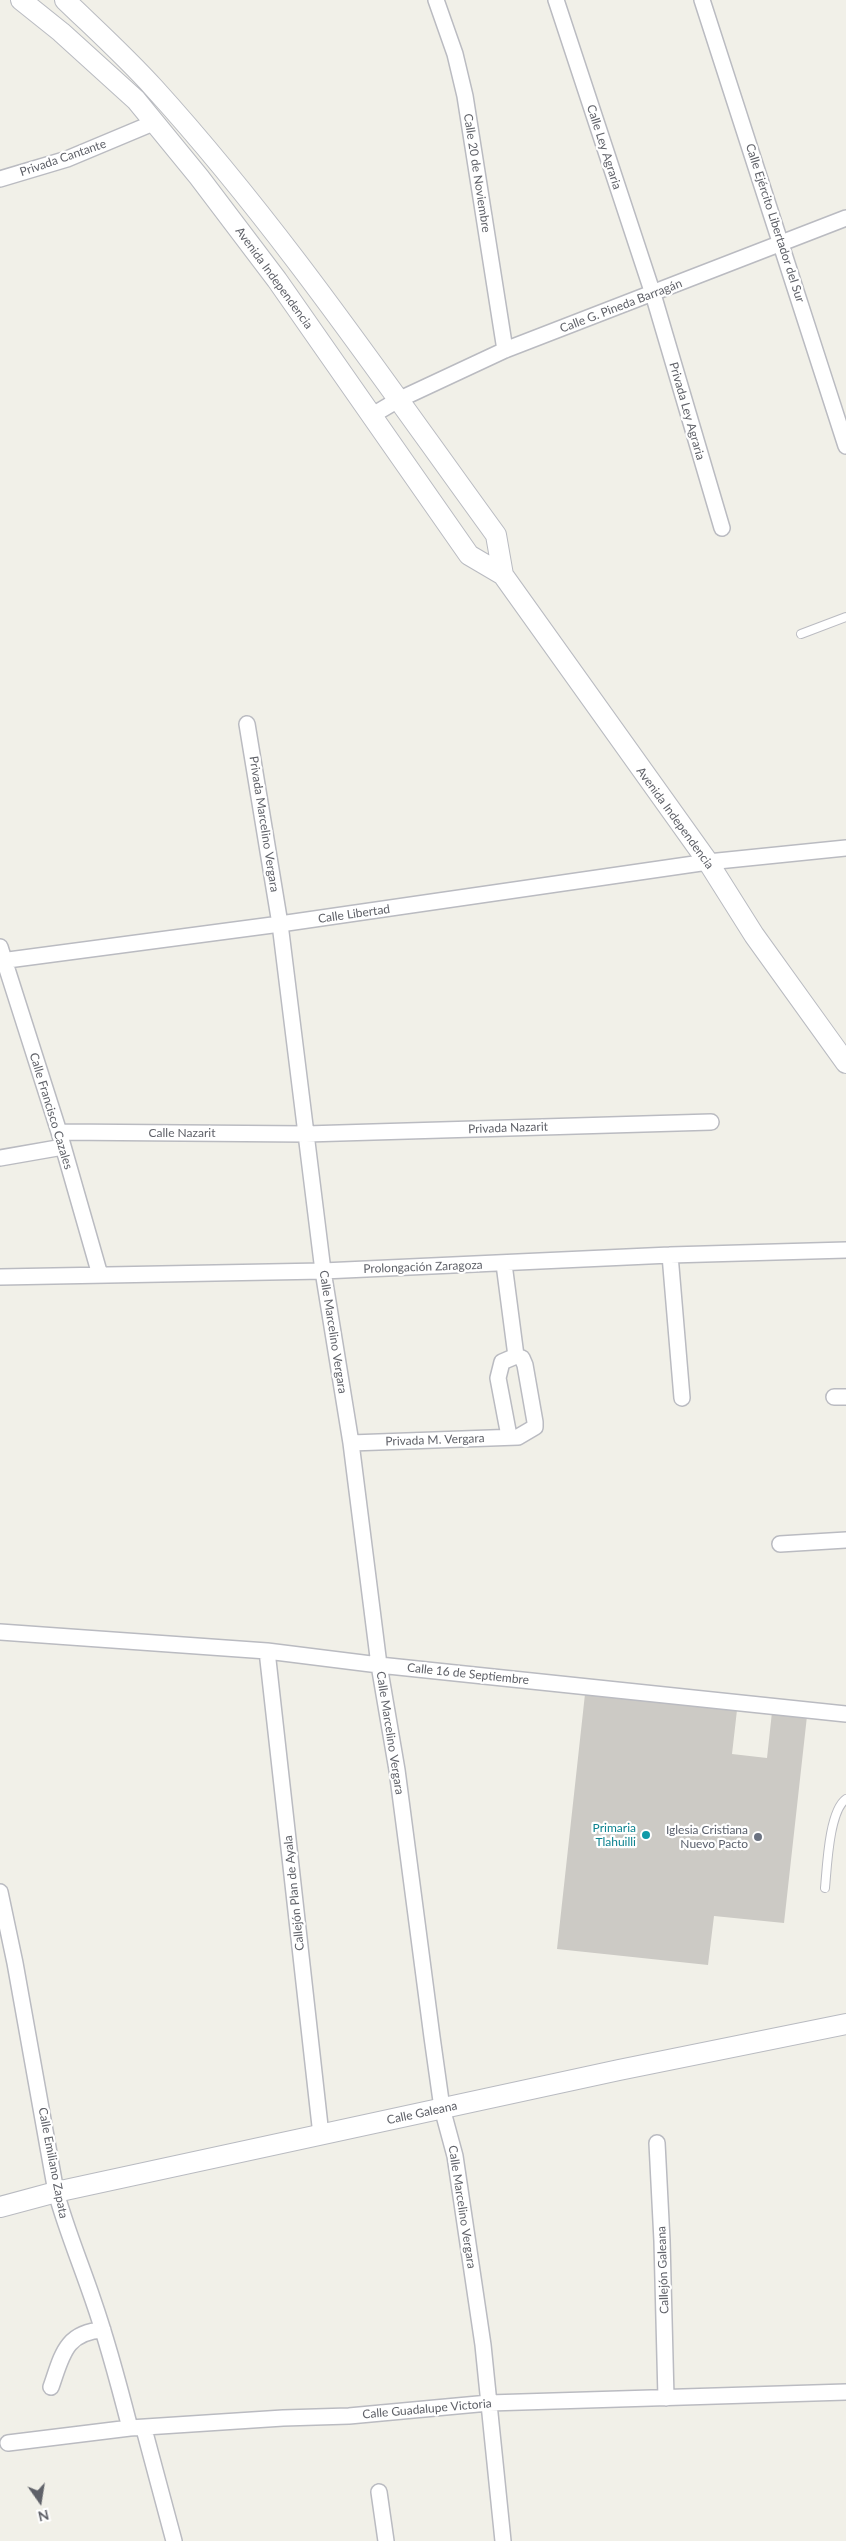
<!DOCTYPE html>
<html>
<head>
<meta charset="utf-8">
<style>
  body { margin:0 }
  #map { position:relative; width:846px; height:2541px; overflow:hidden; background:#f1f0e8; font-family:Lato,sans-serif }
  canvas { display:block }
  .north { position:absolute; left:15px; top:2476px; width:50px; height:50px; -webkit-text-stroke:4px #fff; paint-order:stroke; rotate:167deg; font-size:14px; font-weight:700; line-height:20px; text-align:center; color:#5f6168 }
  .north::after { content:''; display:block; margin:auto; width:18px; height:22px; background:#5f6168; clip-path:polygon(50% 0,100% 100%,50% 72%,0 100%) }
</style>
</head>
<body>
<div id="map">
<canvas width="846" height="2541"></canvas>
<div class="north">N</div>
</div>
<script>
const c = document.querySelector('canvas').getContext('2d');
c.lineJoin = 'round';
function fillPath(path, color) { c.fillStyle = color; c.fill(path, 'evenodd'); }
function stroke(path, color, width, dash) { c.strokeStyle = color; c.lineWidth = width; c.lineCap = dash ? 'butt' : 'round'; c.setLineDash(dash || []); c.stroke(path); }
function write(font, color, halo, rows, align = 'center') {
  c.font = font + ' Lato,sans-serif'; c.lineWidth = 4.5; c.setLineDash([]); c.textBaseline = 'middle'; c.strokeStyle = halo; c.fillStyle = color; for (const [text, x, y, turn = 0] of rows) {
    c.save(); c.translate(x, y); c.rotate((+turn || 0) * Math.PI / 180); c.textAlign = isNaN(turn) ? turn : align; if (halo) c.strokeText(text, 0, 0); c.fillText(text, 0, 0); c.restore();
  }
}
const building = new Path2D(`
  M585 1694 737 1710 732 1754 767 1758 772 1712 807 1716 784 1923 714 1916 708 1965 557 1949Z`);
const lane = new Path2D(`
  M801 634 846 617
  M825 1888C827 1867 829 1811 846 1799`);
const street = new Path2D(`
  M436 0 455 54 465 96 505 350
  M556 0 653 294 722 528
  M702 0 846 446
  M0 179 67 159 153 123
  M371 416 398 400 505 350 846 218
  M247 724 280 924 323 1271 351 1443 379 1665 397 1770 432 2037 442 2108 455 2156 483 2345 503 2541
  M0 947 59 1132 100 1275
  M0 961 280 924 708 862 846 848
  M59 1132 306 1134 711 1122
  M0 1158 63 1147
  M670 1255 682 1398
  M504 1264 516 1356
  M0 1277 323 1271 670 1255 846 1250
  M834 1397H846
  M351 1443 518 1437 535 1427V1422L525 1365 522 1358 516 1356 502 1362 498 1378 509 1436
  M780 1544 846 1540
  M0 1632 267 1651 379 1665 846 1714
  M267 1651 321 2135
  M0 1892 15 1963 56 2192C66 2229 81 2264 93 2300 108 2343 119 2385 130 2428
  M657 2143 662 2241 666 2398
  M51 2387C62 2356 65 2332 103 2330
  M144 2429 174 2541
  M8 2443 130 2428 283 2418 349 2416 489 2403 846 2392
  M379 2492 386 2541`);
const secondary = new Path2D(`
  M21 0 61 32 136 100 199 177 277 280 469 555 503 575
  M65 0C95 29 126 57 154 88 280 227 386 384 496 535L503 575 708 862 754 935 846 1063
  M0 2207 56 2192 619 2070 846 2024`);
const markers = [
  [646,1835,5,"#0f9aa8"],
  [758,1837,5,"#6b7280"]
];
const streetNames = [
  ["Calle Ley Agraria",604,147,72],
  ["Privada Cantante",63,158,-19],
  ["Calle 20 de Noviembre",477,173,81],
  ["Calle Ejército Libertador del Sur",775,223,72],
  ["Avenida Independencia",274,278,54],
  ["Calle G. Pineda Barragán",621,306,-21],
  ["Privada Ley Agraria",687,411,74],
  ["Avenida Independencia",675,818,54],
  ["Privada Marcelino Vergara",264,824,81],
  ["Calle Libertad",354,914,-8],
  ["Calle Francisco Cazales",51,1111,73],
  ["Privada Nazarit",508,1128,-2],
  ["Calle Nazarit",182,1133],
  ["Prolongación Zaragoza",423,1267,-2],
  ["Calle Marcelino Vergara",333,1332,81],
  ["Privada M. Vergara",435,1440,-2],
  ["Calle 16 de Septiembre",468,1674,6],
  ["Calle Marcelino Vergara",390,1733,81],
  ["Callejón Plan de Ayala",294,1893,-96],
  ["Calle Galeana",422,2113,-12],
  ["Calle Emiliano Zapata",53,2163,79],
  ["Calle Marcelino Vergara",462,2207,81],
  ["Callejón Galeana",663,2270,-92],
  ["Calle Guadalupe Victoria",427,2409,-5]
];
const cultureNames = [
  ["Primaria",636,1828],
  ["Tlahuilli",636,1842]
];
const worshipNames = [
  ["Iglesia Cristiana",748,1830],
  ["Nuevo Pacto",748,1844]
];
fillPath(building, '#cccac5');
stroke(lane, '#babbc1', 10);
stroke(street, '#babbc1', 18);
stroke(secondary, '#b9bbc1', 22);
stroke(lane, '#fff', 8);
stroke(street, '#fff', 15);
stroke(secondary, '#fff', 20);
for (const [x, y, r, color] of markers) { const dot = new Path2D(); dot.arc(x, y, r, 0, 2 * Math.PI); c.fillStyle = color; c.fill(dot); stroke(dot, '#fff', 2); }
write('12px', '#5f6168', '#fff', streetNames);
write('12px', '#0d838f', '#fff', cultureNames, 'right');
write('12px', '#5b616d', '#fff', worshipNames, 'right');
</script>
</body>
</html>
